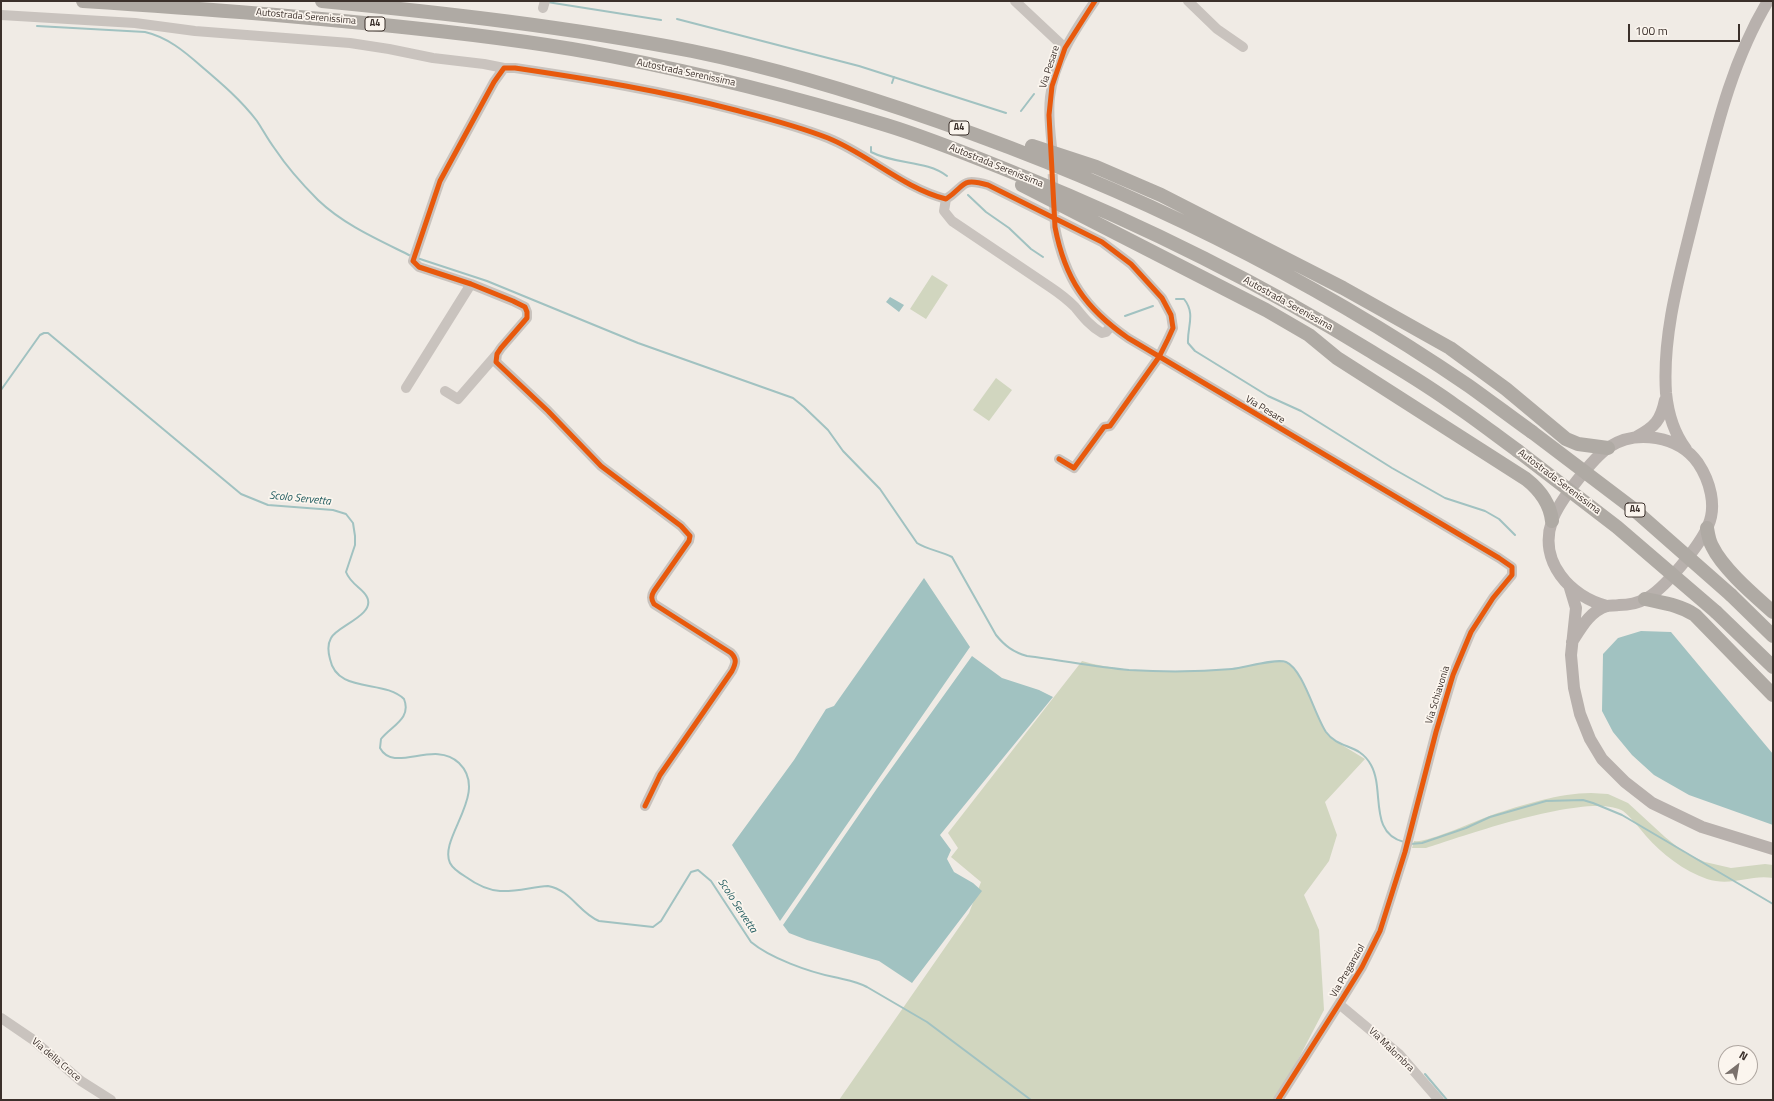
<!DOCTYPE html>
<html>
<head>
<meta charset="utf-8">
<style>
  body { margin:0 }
  #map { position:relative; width:1774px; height:1101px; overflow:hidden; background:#f0ebe5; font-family:"Titillium Web",sans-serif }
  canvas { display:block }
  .frame { position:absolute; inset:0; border:2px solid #3b302b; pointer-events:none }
  .north { position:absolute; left:1718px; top:1045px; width:40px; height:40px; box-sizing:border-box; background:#fbf5ee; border:1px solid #aea6a0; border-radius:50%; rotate:31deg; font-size:11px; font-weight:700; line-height:16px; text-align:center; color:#3b302b }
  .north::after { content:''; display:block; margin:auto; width:14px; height:18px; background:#7a716c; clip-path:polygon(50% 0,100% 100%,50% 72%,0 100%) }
  .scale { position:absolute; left:1628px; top:24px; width:112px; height:18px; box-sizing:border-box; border:2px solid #3b302b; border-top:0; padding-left:5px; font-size:12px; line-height:14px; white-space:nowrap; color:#3b302b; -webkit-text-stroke:3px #fbf5ee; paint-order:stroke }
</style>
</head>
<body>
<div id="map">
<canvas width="1774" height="1101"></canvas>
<div class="frame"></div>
<div class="north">N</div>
<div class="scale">100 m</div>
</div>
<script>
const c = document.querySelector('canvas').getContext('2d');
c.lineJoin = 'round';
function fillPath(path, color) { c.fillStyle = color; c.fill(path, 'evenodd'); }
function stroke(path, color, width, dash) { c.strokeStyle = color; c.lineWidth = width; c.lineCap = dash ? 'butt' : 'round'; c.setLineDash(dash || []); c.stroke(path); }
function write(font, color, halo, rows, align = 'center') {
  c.font = font + ' "Titillium Web",sans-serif'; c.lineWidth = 3.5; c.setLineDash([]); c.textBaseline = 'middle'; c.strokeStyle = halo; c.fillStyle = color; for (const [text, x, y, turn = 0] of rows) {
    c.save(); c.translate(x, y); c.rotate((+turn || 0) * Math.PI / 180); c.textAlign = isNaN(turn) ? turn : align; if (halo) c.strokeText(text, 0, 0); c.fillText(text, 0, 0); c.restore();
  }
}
const green = new Path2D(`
  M932 275 948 285 926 319 910 309Z
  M996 378 1012 390 989 421 973 410Z
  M1082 661C1120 672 1161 672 1200 670 1212 670 1225 670 1236 668 1249 666 1280 657 1290 665 1306 678 1315 713 1326 732L1332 739 1365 759 1325 802 1337 835 1329 861 1304 895 1319 930 1324 1010 1277 1100H839L969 913 981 882 951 857 958 848 948 833Z
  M1591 793 1608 794 1628 803 1665 837 1685 853 1705 862 1731 868 1765 864 1773 865V878C1750 874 1732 887 1707 879 1684 871 1662 854 1646 836 1640 829 1630 816 1623 811 1590 791 1463 836 1426 848H1412L1414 841C1428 843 1475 821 1492 815 1522 805 1560 793 1591 793Z`);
const water = new Path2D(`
  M890 297 904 305 899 312 886 302Z
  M924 578 970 647 780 921 732 845 794 760 826 709 834 706Z
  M1641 631 1671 632 1773 754V825L1689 795 1654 775 1632 755 1613 732 1602 711 1603 654 1618 638Z
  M972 656 1002 678 1039 690 1053 697 940 835 951 850 947 859 954 872 973 883 982 891 912 983 879 961 807 940 789 933 783 925 878 787Z`);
const stream = new Path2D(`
  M547 2 661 20
  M677 19 859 66 1006 113
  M37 26 145 32C167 37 184 51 201 66 221 83 241 100 257 121 263 130 268 140 275 149 287 167 303 185 318 200 344 225 379 240 411 256
  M892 83 894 77
  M1021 111 1034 94
  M871 147V152C896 165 926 160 947 176
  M968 195 986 212 1009 228 1031 249 1043 257
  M417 258 487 281 638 343 793 398 804 407 828 430 843 451 880 489 917 543C928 550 941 551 952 557L996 635C1005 646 1013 652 1027 656 1061 660 1095 667 1129 670 1163 672 1198 672 1232 669 1244 668 1276 658 1286 662 1303 669 1315 716 1326 732 1339 750 1359 743 1371 765 1385 790 1368 833 1404 842
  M1176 299H1184C1196 314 1187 327 1188 343L1195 351 1268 396 1301 411 1392 468 1445 498 1485 511 1499 519 1515 535
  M1125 316 1153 306
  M1 390 40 335 44 333H48L241 494 268 505 333 510 346 514 353 523 355 536V545L346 572C351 585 363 588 367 597 376 615 337 626 331 638 327 645 328 652 330 659 337 694 384 679 404 699 412 719 391 726 381 739L380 748C394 774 434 739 459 763 490 793 438 838 450 863 453 869 461 874 466 877 477 885 487 890 500 891 516 892 532 887 548 886 571 890 579 913 599 921L653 927 661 921 691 872 698 870 711 881 751 942C770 958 809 972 834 977 846 980 856 981 867 987L927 1022 1031 1100
  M1410 844 1422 843 1466 828 1490 817 1546 801 1583 800 1593 803 1622 815 1773 904
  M1425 1074 1447 1100`);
const minorTunnel = new Path2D(`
  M1052 159 1055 226`);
const minor = new Path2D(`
  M1015 1 1065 48
  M1188 1 1217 29 1243 47
  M543 8 545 1
  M1 15 135 23 195 31 350 43 389 49 433 58 484 64 504 68
  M1052 147C1050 130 1048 114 1050 97 1054 61 1075 30 1095 1
  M946 199 944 211 952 221 1050 287C1059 293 1067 299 1075 307 1083 317 1090 326 1102 333L1106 332 1111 326
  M1055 227C1065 279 1085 308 1128 338L1499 558 1512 567V575L1493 598 1471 632 1453 675 1436 732 1405 852 1380 931 1362 967 1339 1004 1278 1100
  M406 388 471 284
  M445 391 458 399 497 354
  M645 806 660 775 732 671C736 663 737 659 731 653L654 604C651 599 651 596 654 591L689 541 690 536 681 526 601 466 548 411 496 362 497 354 501 348 527 318V312L525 307 513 301 471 284 419 267 413 261 440 181 494 82 504 68H515C589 79 663 91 735 110 766 118 798 126 828 138 868 154 903 188 946 199 966 186 960 177 988 185L1102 242 1131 264 1162 298 1171 315 1173 328 1168 339 1159 357 1110 426 1104 427 1074 468 1059 459
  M1339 1004 1399 1054 1439 1100
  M1 1018 32 1039 81 1081 111 1100`);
const major = new Path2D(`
  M1636 437C1655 427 1661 420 1665 400
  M1686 449C1674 433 1668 413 1666 393 1662 332 1681 270 1695 212 1714 139 1729 66 1768 1
  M1570 588 1576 608 1571 655 1574 688 1580 714 1590 739 1602 759 1625 782 1652 803 1702 827 1773 849
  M1572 642C1581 628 1590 611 1607 606 1611 605 1615 606 1619 605 1628 605 1638 603 1645 599 1664 590 1700 545 1708 526 1717 506 1710 481 1698 463 1679 436 1636 429 1609 447 1593 458 1558 502 1552 521 1538 561 1570 597 1607 606`);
const highway = new Path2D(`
  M83 1C193 8 303 16 412 28 478 35 545 43 610 56 703 74 795 97 886 125 932 139 977 158 1022 176 1143 225 1260 283 1372 352 1400 369 1429 386 1456 406 1477 420 1497 436 1518 451
  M322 1C446 13 569 27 692 51 775 68 857 93 937 121 1124 186 1305 274 1469 386 1490 401 1511 417 1532 432
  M1032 146 1096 167 1161 195 1343 288 1450 348 1506 389 1566 439 1578 444 1608 448
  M1022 185 1266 310 1309 335 1337 358 1526 479C1540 490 1550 503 1552 521
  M1707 528C1708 534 1709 541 1712 546 1723 569 1754 595 1773 612
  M1731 595 1773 636
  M1645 599C1663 603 1680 605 1695 615L1773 695
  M1716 612 1773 667`);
const highwayBridge = new Path2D(`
  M1532 432 1631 507 1731 595
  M1518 451 1617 527 1716 612`);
const cycleway = new Path2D(`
  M1095 1 1065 48 1052 86 1049 115 1055 227C1065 279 1085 308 1128 338L1499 558 1512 567V575L1493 598 1471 632 1453 675 1436 732 1405 852 1380 931 1362 967 1339 1004 1278 1100
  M645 806 660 775 732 671C736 663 737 659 731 653L654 604C651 599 651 596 654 591L689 541 690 536 681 526 601 466 548 411 496 362 497 354 501 348 527 318V312L525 307 513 301 471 284 419 267 413 261 440 181 494 82 504 68H515C589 79 663 91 735 110 766 118 798 126 828 138 868 154 903 188 946 199 966 186 960 177 988 185L1102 242 1131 264 1162 298 1171 315 1173 328 1168 339 1159 357 1110 426 1104 427 1074 468 1059 459`);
const shields = [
  [375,24,20],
  [959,128,20],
  [1635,510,20]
];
const shieldNames = [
  ["A4",375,24],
  ["A4",959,128],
  ["A4",1635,510]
];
const streetNames = [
  ["Autostrada Serenissima",306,17,5],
  ["Via Pesare",1050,67,-72],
  ["Autostrada Serenissima",686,73,12],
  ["Autostrada Serenissima",996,166,22],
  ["Autostrada Serenissima",1288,304,29],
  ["Via Pesare",1265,410,31],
  ["Autostrada Serenissima",1559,482,37],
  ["Via Schiavonia",1438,695,-73],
  ["Via Preganziol",1348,971,-60],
  ["Via Malombra",1391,1050,44],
  ["Via della Croce",56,1060,40]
];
const waterNames = [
  ["Scolo Servetta",300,499,6],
  ["Scolo Servetta",737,906,57]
];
fillPath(green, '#d1d6bf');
fillPath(water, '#a1c2c1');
stroke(stream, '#a1c2c1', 2);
stroke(minorTunnel, '#ccc6c0', 10, [10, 5]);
stroke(minor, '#c9c3be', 10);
stroke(major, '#b8b1ad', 12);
stroke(highway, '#afaaa4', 14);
stroke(highwayBridge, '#afaaa4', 14);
stroke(cycleway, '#e8590c', 5);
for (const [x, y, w] of shields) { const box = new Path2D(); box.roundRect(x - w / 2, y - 7, w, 14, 3); c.fillStyle = '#fbf5ee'; c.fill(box); stroke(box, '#3b302b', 1); }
write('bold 9px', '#3b302b', null, shieldNames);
write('10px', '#3b302b', '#fbf5ee', streetNames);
write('italic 11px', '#1f5a5e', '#fbf5ee', waterNames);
</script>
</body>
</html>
